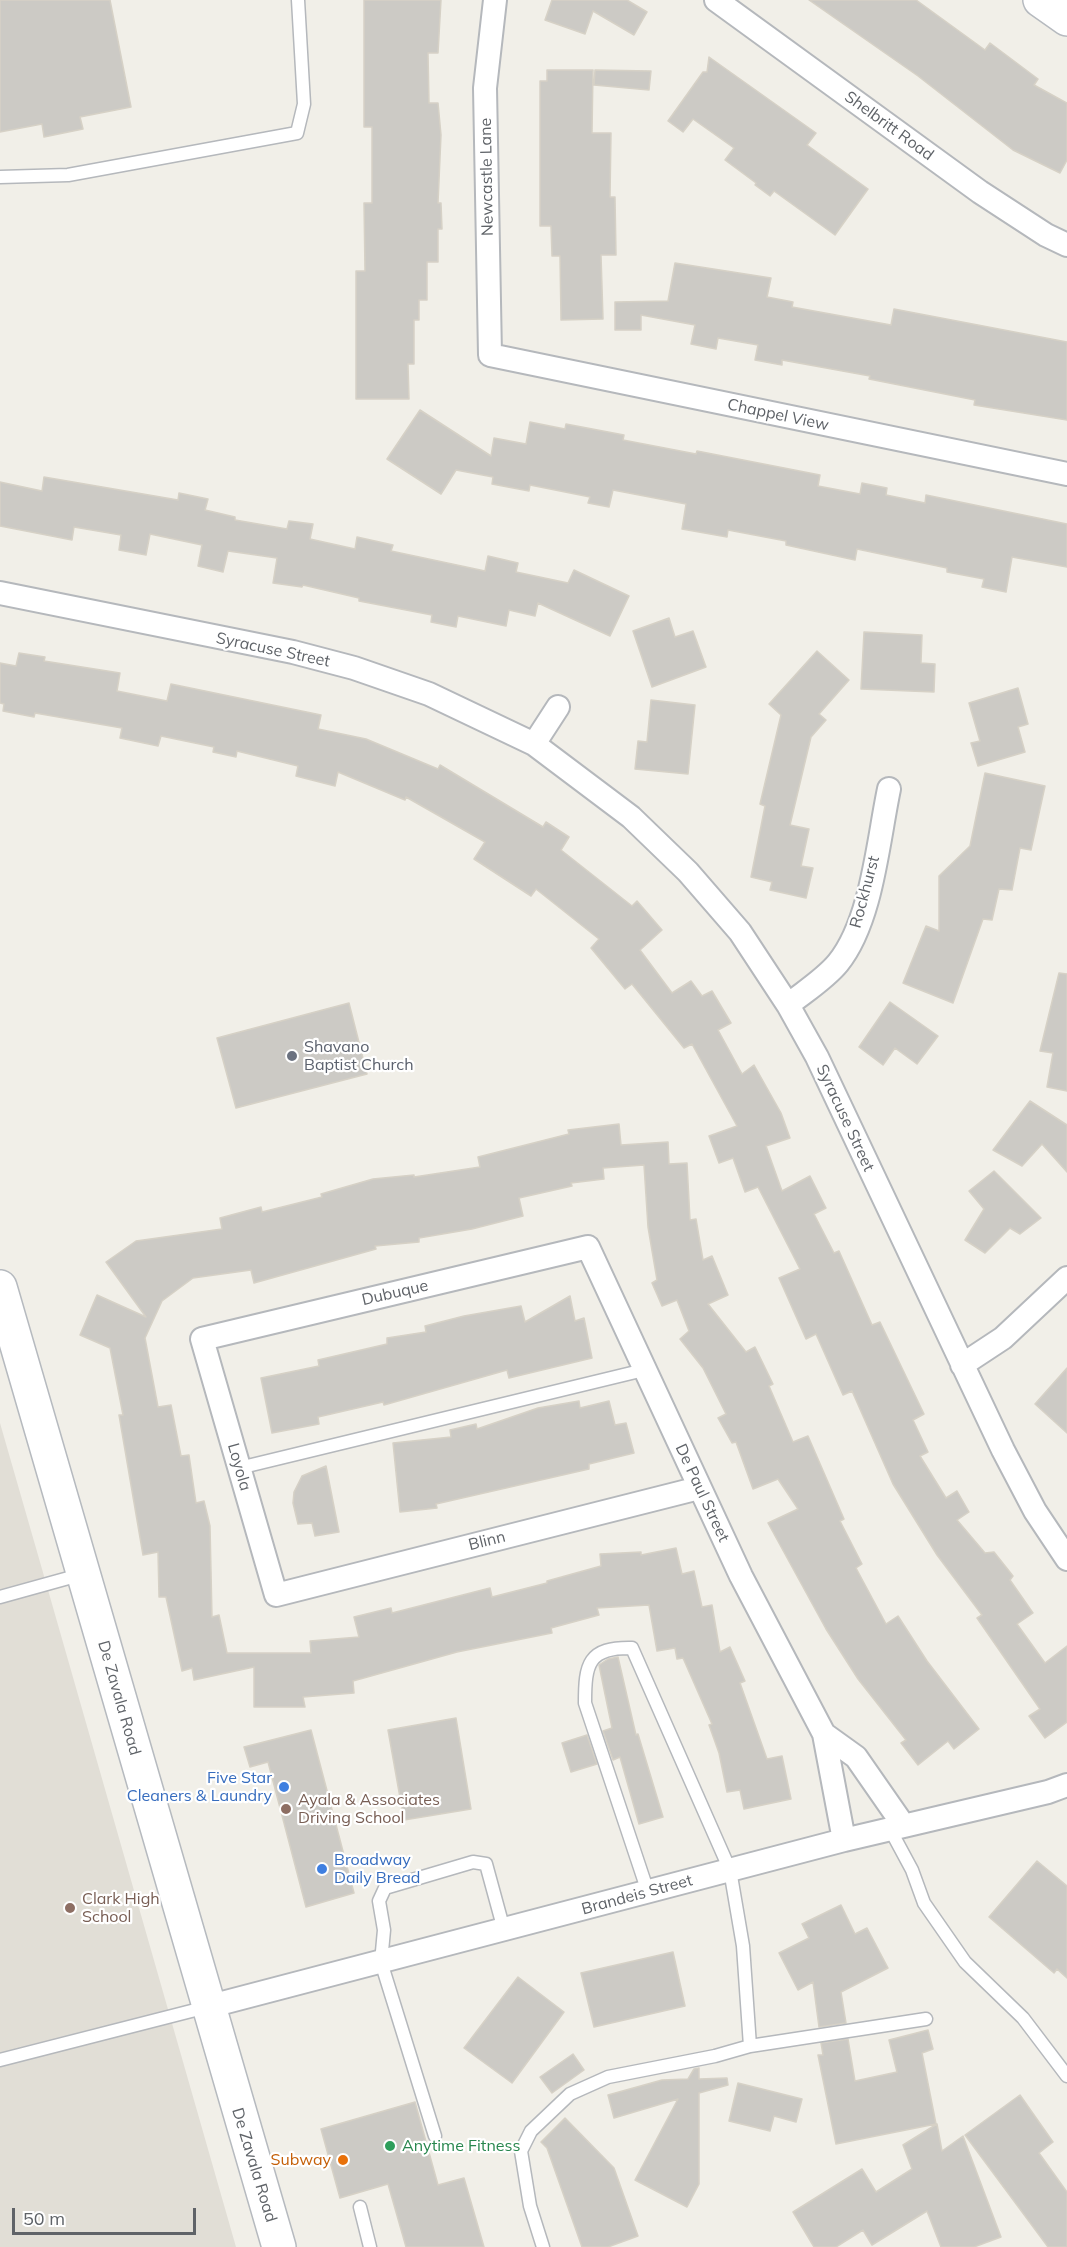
<!DOCTYPE html>
<html>
<head>
<meta charset="utf-8">
<style>
  body { margin:0 }
  #map { position:relative; width:1067px; height:2247px; overflow:hidden; background:#f1efe8; font-family:Mulish,sans-serif }
  canvas { display:block }
  .scale { position:absolute; left:12px; top:2208px; width:184px; height:27px; box-sizing:border-box; border:3px solid #5f6368; border-top:0; padding-left:8px; font-size:18px; line-height:21px; white-space:nowrap; color:#5f6368; -webkit-text-stroke:4px #fff; paint-order:stroke }
</style>
</head>
<body>
<div id="map">
<canvas width="1067" height="2247"></canvas>
<div class="scale">50 m</div>
</div>
<script>
const c = document.querySelector('canvas').getContext('2d');
c.lineJoin = 'round';
function fillPath(path, color) { c.fillStyle = color; c.fill(path, 'evenodd'); }
function stroke(path, color, width, dash) { c.strokeStyle = color; c.lineWidth = width; c.lineCap = dash ? 'butt' : 'round'; c.setLineDash(dash || []); c.stroke(path); }
function write(font, color, halo, rows, align = 'center') {
  c.font = font + ' Mulish,sans-serif'; c.lineWidth = 4.5; c.setLineDash([]); c.textBaseline = 'middle'; c.strokeStyle = halo; c.fillStyle = color; for (const [text, x, y, turn = 0] of rows) {
    c.save(); c.translate(x, y); c.rotate((+turn || 0) * Math.PI / 180); c.textAlign = isNaN(turn) ? turn : align; if (halo) c.strokeText(text, 0, 0); c.fillText(text, 0, 0); c.restore();
  }
}
const education = new Path2D(`
  M0 1423 42 1569 236 2247H0Z`);
const building = new Path2D(`
  M0 0H110L131 107 80 117 83 129 44 137 42 124 0 132Z
  M364 0H441L438 53H428L429 103H438L441 135 438 203H441L442 229H438V262H427V300H419V320H414V364H408L409 399H356V271H365L364 203H372V127H364Z
  M552 0H627L647 12 634 35 593 11 585 34 545 20Z
  M809 0H916L985 50 990 43 1038 79 1034 85 1067 103V160L1060 173 1013 150 918 76Z
  M709 57 816 133 807 145 868 189 835 235 774 191 770 196 755 185 756 183 725 160 734 148 693 119 683 132 668 121 703 72H707Z
  M547 70H593L592 133H611L610 197H615L616 255H601L603 319 561 320 560 256H552L551 226H540V81H547Z
  M595 70 651 71 649 90 594 85Z
  M675 263 771 278 767 297 793 302 792 307 891 325 894 309 1067 342V420L974 405 975 400 869 379 870 376 782 360V365L755 360 758 345 718 338 716 349 691 344 695 325 641 315V330H615V302L668 301Z
  M420 410 491 456 494 438 526 444 530 422 565 429 566 424 624 435 623 440 696 454 697 451 820 475 818 486 860 494 862 483 887 488 886 495 925 503 926 495 1067 524V567L1012 557 1006 592 982 587 984 579 947 572V568L857 549 855 560 786 545V541L728 530 727 537 682 529 686 504 613 490 609 507 588 503 590 497 530 485 529 491 492 484 493 477 456 470 441 494 387 459Z
  M44 477 178 500 179 493 208 499 205 510 235 517V520L287 529 289 521 313 524 310 539 355 549 357 537 393 545 391 551 485 571 488 556 518 563 516 572 568 583 574 570 629 596 610 636 538 603 535 616 509 610 506 626 458 616 456 627 431 622 432 615 359 601V598L303 585 302 587 273 583 277 558 228 551 223 572 198 566 202 545 150 534 146 555 119 550 121 535 74 527 72 540 0 526V482L42 491Z
  M669 618 675 637 693 631 706 667 652 687 633 631Z
  M864 632 922 635 921 663 935 664 934 692 861 689Z
  M817 651 849 680 819 714 826 720 811 737 790 825 809 829 801 866 813 868 806 898 770 890 772 882 751 877 765 806 760 804 781 715 769 704Z
  M19 653 45 657 44 661 120 673 117 691 167 701 171 684 321 715 318 729 366 739 438 769 440 765 543 827 546 822 569 837 561 850 632 906 637 901 662 930 640 950 672 993 691 981 702 996 712 991 731 1023 718 1030 742 1074 754 1065 781 1113 790 1138 766 1146 782 1191 810 1176 826 1208 814 1214 834 1253 839 1251 872 1325 880 1322 924 1414 913 1420 928 1452 920 1456 946 1498 957 1491 969 1512 957 1520 985 1553 994 1552 1013 1576 1010 1580 1033 1613 1017 1624 1045 1663 1067 1646V1722L1045 1738 1029 1716 1040 1709 977 1618 982 1615 937 1555 893 1484 852 1391 843 1395 816 1334 806 1339 779 1278 800 1269 758 1187 745 1192 733 1158 719 1163 709 1136 737 1126 692 1044 684 1048 632 984 625 989 591 948 599 939 536 889 531 896 474 859 485 842 406 797 405 800 338 772 335 786 296 776 298 766 237 751 236 757 213 752 214 747 161 736 158 746 120 738 122 728 35 713 34 717 3 711 4 704 0 703V663L16 666Z
  M1018 688 1028 724 1018 727 1025 752 978 766 971 743 980 741 969 703Z
  M651 700 695 705 688 774 635 769 638 741 647 742Z
  M985 773 1045 786 1031 850 1020 848 1012 890 999 889 992 920 983 919 953 1003 903 983 926 926 939 931V876L970 846Z
  M1059 973 1067 974V1091L1047 1087 1053 1053 1040 1051Z
  M890 1002 938 1036 917 1064 895 1048 883 1065 859 1047Z
  M349 1003 367 1074 236 1108 217 1038Z
  M1030 1101 1067 1125V1172L1042 1144 1022 1166 993 1150Z
  M619 1124 621 1145 668 1142 669 1164 687 1163 690 1220 696 1219 703 1260 712 1256 728 1295 708 1304 746 1352 755 1347 773 1384 769 1386 793 1442 808 1436 844 1519 840 1521 862 1564 856 1568 886 1624 898 1616 927 1661 979 1729 954 1749 948 1741 918 1765 901 1743 906 1740 858 1679 826 1629 768 1523 798 1509 778 1479 753 1489 736 1442 732 1443 718 1418 726 1414 703 1368 680 1339 689 1331 677 1300 662 1306 652 1283 657 1280 648 1227 644 1165 603 1168 604 1179 571 1183 572 1186 519 1198 523 1216 472 1229 419 1238V1242L375 1246 376 1249 254 1283 251 1270 193 1278 162 1301 145 1338 158 1407 171 1405 181 1456 189 1455 196 1503 204 1501 210 1526 212 1617 219 1615 227 1653H311L310 1641 359 1637 354 1617 391 1608 392 1613 490 1588 492 1597 547 1583V1581L601 1566 600 1554 641 1552V1555L676 1548 682 1574 694 1571 702 1607 712 1605 720 1652 730 1647 745 1681 740 1683 767 1759 782 1756 791 1799 744 1809 740 1790 727 1792 719 1753 709 1725 712 1724 683 1658 677 1659 675 1648 657 1651 649 1605 597 1608 599 1615 551 1628 552 1633 457 1652 353 1681 354 1693 303 1697 305 1707H254V1667L194 1680 192 1668 182 1671 166 1597H159L158 1552 143 1555 119 1415H123L110 1348 80 1335 97 1295 146 1317 106 1262 136 1241 222 1229 220 1218 261 1207 262 1212 322 1197 321 1194 373 1179 414 1175V1177L480 1167 478 1157 569 1134 568 1130Z
  M994 1171 1041 1218 1020 1234 1010 1228 985 1253 965 1240 984 1209 969 1191Z
  M570 1296 575 1321 584 1318 592 1358 509 1378 507 1370 384 1405 383 1402 318 1417 319 1424 272 1433 261 1378 319 1366 318 1360 387 1344V1338L426 1332 425 1326 464 1316 521 1306 525 1322Z
  M1067 1368V1433L1035 1404Z
  M579 1401 580 1408 609 1401 615 1425 626 1423 634 1453 589 1464V1469L436 1504 437 1508 400 1512 393 1443 451 1437 450 1430 476 1424 477 1429 538 1408Z
  M326 1466 339 1532 315 1536 312 1523 298 1524 293 1503 294 1492 302 1476Z
  M618 1657 636 1735 638 1734 663 1817 639 1824 620 1757 613 1760 603 1731 612 1728 599 1665 608 1659Z
  M456 1718 471 1809 404 1820 388 1730Z
  M311 1730 354 1893 306 1907 268 1762 250 1767 244 1747Z
  M587 1735 597 1764 571 1772 562 1743Z
  M1037 1861 1067 1886V1978L1057 1969 1054 1973 989 1917Z
  M841 1905 855 1934 867 1928 888 1968 841 1992 846 2023 819 2027 813 1982 798 1990 779 1953 809 1938 802 1924Z
  M673 1952 685 2006 594 2027 581 1973Z
  M518 1977 564 2012 512 2083 464 2048Z
  M928 2030 933 2049 922 2053 936 2124 836 2144 818 2055H823L821 2043 848 2039 855 2081 897 2072 889 2040Z
  M573 2054 584 2070 552 2093 540 2077Z
  M699 2068V2079L727 2078 728 2085 699 2093V2184L687 2207 635 2180 678 2099 614 2118 608 2095 662 2080 688 2079 694 2069Z
  M738 2083 802 2099 796 2122 774 2116 770 2131 729 2121Z
  M1020 2095 1053 2142 1039 2153 1067 2192V2247H1048L965 2135Z
  M415 2102 438 2185 464 2178 484 2247H406L388 2184 340 2198 321 2129Z
  M565 2118 614 2168 638 2236 608 2247H582L547 2148 541 2142Z
  M937 2124 942 2151 963 2136 1001 2237 974 2247H941L927 2211 872 2245 863 2230 836 2247H814L793 2212 862 2169 876 2192 912 2169 903 2145Z`);
const lane = new Path2D(`
  M0 177 68 175 297 133 304 104 298 0
  M239 1468 644 1370
  M0 1597 83 1574
  M891 1831 912 1870 924 1903 965 1962 1023 2018 1067 2076
  M750 2046 926 2019
  M0 2060 207 2007
  M435 2136 381 1962 384 1930 379 1901 385 1888 473 1862 486 1864 504 1930
  M360 2207 370 2247
  M543 2247 530 2206 521 2151 531 2131 570 2094 608 2077 715 2056 750 2046 743 1946 730 1870 632 1648C588 1647 585 1664 585 1703L648 1892`);
const street = new Path2D(`
  M495 0 485 88 490 355 1067 474
  M716 0 980 192 1046 235 1067 245
  M0 593 293 652 354 668 429 694 534 744 631 817 688 872 740 932 788 1005 817 1057 1003 1450 1035 1511 1067 1559
  M534 744 558 707
  M788 1005C804 992 825 979 838 963 872 921 878 841 889 789
  M962 1365 1003 1338 1067 1278
  M699 1488 276 1595 202 1339 588 1247 741 1576 824 1734 844 1840
  M824 1734 856 1757 904 1826
  M207 2007 844 1840 1048 1792 1067 1785`);
const secondary = new Path2D(`
  M1040 0 1067 19
  M0 1287 279 2247`);
const markers = [
  [292,1056,6,"#6b7280"],
  [284,1787,6,"#3f7fe0"],
  [286,1809,6,"#8d6e63"],
  [322,1869,6,"#3f7fe0"],
  [70,1908,6,"#8d6e63"],
  [390,2146,6,"#2e9e5b"],
  [343,2160,6,"#e8710a"]
];
const streetNames = [
  ["Shelbritt Road",889,126,36],
  ["Newcastle Lane",487,177,-91],
  ["Chappel View",778,415,12],
  ["Syracuse Street",273,650,12],
  ["Rockhurst",865,892,-75],
  ["Syracuse Street",845,1118,65],
  ["Dubuque",395,1293,-13],
  ["Loyola",239,1467,74],
  ["De Paul Street",702,1493,65],
  ["Blinn",487,1541,-14],
  ["De Zavala Road",119,1698,74],
  ["Brandeis Street",637,1895,-15],
  ["De Zavala Road",254,2165,73]
];
const worshipNames = [
  ["Shavano",304,1047],
  ["Baptist Church",304,1065]
];
const shopNames = [
  ["Five Star",272,1778],
  ["Cleaners & Laundry",272,1796],
  ["Broadway",334,1860,"left"],
  ["Daily Bread",334,1878,"left"]
];
const educationNames = [
  ["Ayala & Associates",298,1800],
  ["Driving School",298,1818],
  ["Clark High",82,1899],
  ["School",82,1917]
];
const leisureNames = [
  ["Anytime Fitness",402,2146]
];
const foodNames = [
  ["Subway",331,2160]
];
fillPath(education, '#e1ded6');
fillPath(building, '#cccac5');
stroke(building, '#d6d1c6', 1.5);
stroke(lane, '#b5b8bc', 15);
stroke(street, '#b5b8bc', 26);
stroke(secondary, '#b6babf', 36);
stroke(lane, '#fff', 12);
stroke(street, '#fff', 22);
stroke(secondary, '#fff', 33);
for (const [x, y, r, color] of markers) { const dot = new Path2D(); dot.arc(x, y, r, 0, 2 * Math.PI); c.fillStyle = color; c.fill(dot); stroke(dot, '#fff', 2); }
write('16px', '#5f6368', '#fff', streetNames);
write('16px', '#5b616d', '#fff', worshipNames, 'left');
write('16px', '#366cbe', '#fff', shopNames, 'right');
write('16px', '#785e54', '#fff', educationNames, 'left');
write('16px', '#27864d', '#fff', leisureNames, 'left');
write('16px', '#c56008', '#fff', foodNames, 'right');
</script>
</body>
</html>
